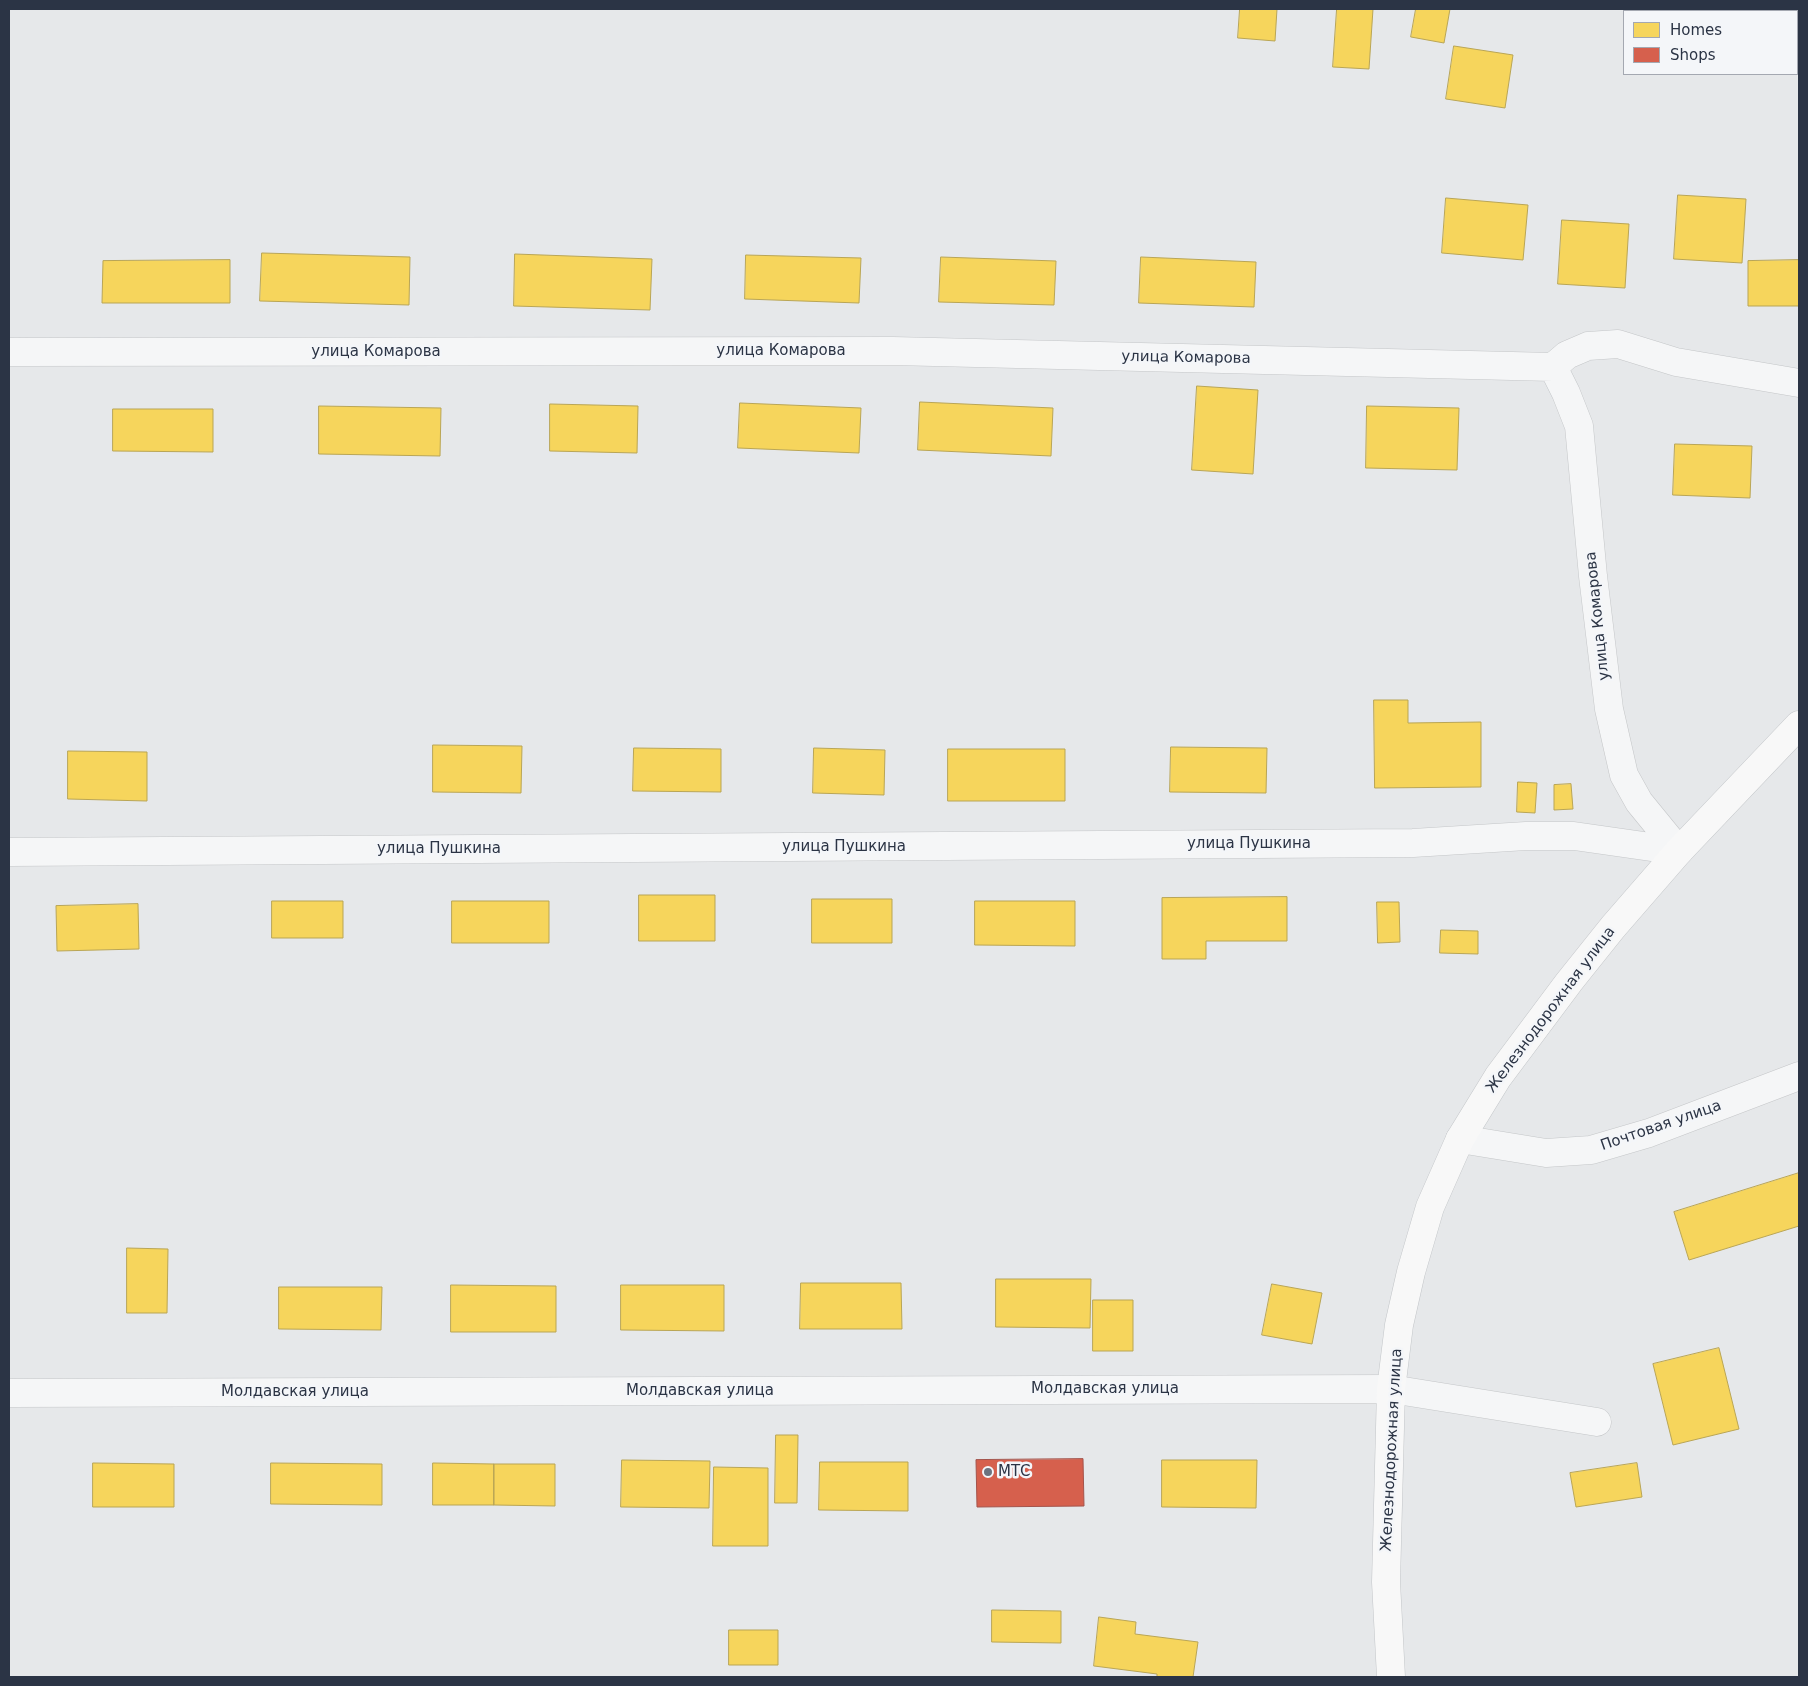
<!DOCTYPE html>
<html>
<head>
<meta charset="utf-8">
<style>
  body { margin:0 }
  #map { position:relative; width:1808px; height:1686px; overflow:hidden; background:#e6e8ea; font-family:"DejaVu Sans",sans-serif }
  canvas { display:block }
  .frame { position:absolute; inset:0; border:10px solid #2b3445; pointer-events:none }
  .legend { position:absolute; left:1623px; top:10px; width:175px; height:65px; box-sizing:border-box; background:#f4f6f9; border:1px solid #a4a8b1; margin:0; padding:6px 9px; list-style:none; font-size:15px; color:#2b3445 }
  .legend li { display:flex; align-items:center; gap:10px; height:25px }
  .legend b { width:25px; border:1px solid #a4a8b1 }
</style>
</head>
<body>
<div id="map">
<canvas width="1808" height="1686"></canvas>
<div class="frame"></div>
<ul class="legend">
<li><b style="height:14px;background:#f6d55c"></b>Homes</li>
<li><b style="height:14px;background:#d6604d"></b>Shops</li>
</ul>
</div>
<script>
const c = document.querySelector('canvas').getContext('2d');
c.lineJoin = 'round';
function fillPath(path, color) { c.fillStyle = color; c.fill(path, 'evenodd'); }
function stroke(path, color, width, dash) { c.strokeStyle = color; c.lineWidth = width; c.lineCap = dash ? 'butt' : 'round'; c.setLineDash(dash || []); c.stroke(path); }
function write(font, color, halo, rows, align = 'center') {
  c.font = font + ' "DejaVu Sans",sans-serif'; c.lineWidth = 5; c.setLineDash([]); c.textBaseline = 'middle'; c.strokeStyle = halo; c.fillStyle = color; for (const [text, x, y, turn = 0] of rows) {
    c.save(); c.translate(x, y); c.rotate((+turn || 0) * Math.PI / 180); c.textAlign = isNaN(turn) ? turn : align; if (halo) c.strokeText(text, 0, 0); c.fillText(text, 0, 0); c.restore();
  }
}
const homes = new Path2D(`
  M1240 9H1277L1275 41 1238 38Z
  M1337 9H1373L1369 69 1333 67Z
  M1416 9H1450L1444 43 1411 37Z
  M1454 46 1513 55 1505 108 1446 99Z
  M1678 195 1746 199 1742 263 1674 259Z
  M1446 198 1528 205 1523 260 1442 253Z
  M1562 220 1629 224 1625 288 1558 284Z
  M262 253 410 257 409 305 260 301Z
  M515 254 652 259 650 310 514 306Z
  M746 255 861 258 859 303 745 299Z
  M941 257 1056 261 1054 305 939 302Z
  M1141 257 1256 262 1254 307 1139 303Z
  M230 260V303H102L103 261Z
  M1799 260V306H1748V261Z
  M1197 386 1258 390 1253 474 1192 470Z
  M920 402 1053 408 1051 456 918 450Z
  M740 403 861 408 859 453 738 448Z
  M550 404 638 406 637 453 550 451Z
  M319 406 441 408 440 456 319 454Z
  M1367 406 1459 408 1457 470 1366 468Z
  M113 409H213V452L113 451Z
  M1675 444 1752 446 1750 498 1673 495Z
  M1374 700H1408V723L1481 722V787L1375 788Z
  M433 745 522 746 521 793 433 792Z
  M1171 747 1267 748 1266 793 1170 792Z
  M634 748 721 749V792L633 791Z
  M814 748 885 750 884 795 813 793Z
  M948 749H1065V801H948Z
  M68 751 147 752V801L68 799Z
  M1518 782 1537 783 1535 813 1517 812Z
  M1571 784 1573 809 1554 810V785Z
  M639 895H715V941H639Z
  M1287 897V941H1206V959H1162V898Z
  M812 899H892V943H812Z
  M272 901H343V938H272Z
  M452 901H549V943H452Z
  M975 901H1075V946L975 945Z
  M1377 902H1399L1400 942 1378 943Z
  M138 904 139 949 57 951 56 906Z
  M1441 930 1478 931V954L1440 953Z
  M1799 1173V1226L1689 1260 1674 1212Z
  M127 1248 168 1249 167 1313H127Z
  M996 1279H1091L1090 1328 996 1327Z
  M801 1283H901L902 1329H800Z
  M1272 1284 1322 1293 1312 1344 1262 1335Z
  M451 1285 556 1286V1332H451Z
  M621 1285H724V1331L621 1330Z
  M279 1287H382L381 1330 279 1329Z
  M1093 1300H1133V1351H1093Z
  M1719 1348 1739 1429 1673 1445 1653 1364Z
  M776 1435H798L797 1503H775Z
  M622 1460 710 1461 709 1508 621 1507Z
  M1162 1460H1257L1256 1508 1162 1507Z
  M820 1462H908V1511L819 1510Z
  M93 1463 174 1464V1507H93Z
  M271 1463 382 1464V1505L271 1504Z
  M433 1463 494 1464V1505H433Z
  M1637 1463 1642 1497 1576 1507 1570 1473Z
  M494 1464H555V1506L494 1505Z
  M714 1467 768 1468V1546H713Z
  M992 1610 1061 1611V1643L992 1642Z
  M1099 1617 1136 1622 1135 1634 1198 1642 1193 1677H1157V1674L1094 1666Z
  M729 1630H778V1665H729Z`);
const shops = new Path2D(`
  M1083 1459 1084 1506 977 1507 976 1460Z`);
const minor = new Path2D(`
  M9 352 893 351 1553 367 1566 393 1579 426 1593 576 1609 709 1624 775 1639 802 1679 851
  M1553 367 1567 355 1588 346 1618 344 1676 362 1799 383
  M9 852 1413 843 1526 836H1574L1679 851
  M1460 1139 1546 1153 1591 1150 1649 1133 1799 1076
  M9 1393 1391 1389 1597 1422`);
const major = new Path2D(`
  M1391 1677 1386 1582 1391 1389 1399 1325 1411 1272 1430 1207 1460 1139 1498 1077 1569 982 1613 927 1679 851 1799 725`);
const markers = [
  [988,1472,5,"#6c737f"]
];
const streetNames = [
  ["улица Комарова",781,351],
  ["улица Комарова",376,352],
  ["улица Комарова",1186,358,1],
  ["улица Комарова",1598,616,-96],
  ["улица Пушкина",1249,844],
  ["улица Пушкина",844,847],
  ["улица Пушкина",439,849],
  ["Железнодорожная улица",1551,1010,-53],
  ["Почтовая улица",1661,1126,-19],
  ["Молдавская улица",1105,1389],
  ["Молдавская улица",700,1391],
  ["Молдавская улица",295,1392],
  ["Железнодорожная улица",1392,1450,-87]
];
const poiNames = [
  ["МТС",998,1472]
];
fillPath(homes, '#f6d55c');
stroke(homes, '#b9a555', 1);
fillPath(shops, '#d6604d');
stroke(shops, '#a3534b', 1);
stroke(minor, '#c4c6c8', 29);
stroke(major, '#c2c5c8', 29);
stroke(minor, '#f5f6f7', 28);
stroke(major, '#f8f8f8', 28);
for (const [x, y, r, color] of markers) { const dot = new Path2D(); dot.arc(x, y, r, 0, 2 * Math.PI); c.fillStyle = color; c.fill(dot); stroke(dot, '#f4f6f9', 2); }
write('15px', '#2b3445', '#f4f6f9', streetNames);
write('15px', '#2b3445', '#f4f6f9', poiNames, 'left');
</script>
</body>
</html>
